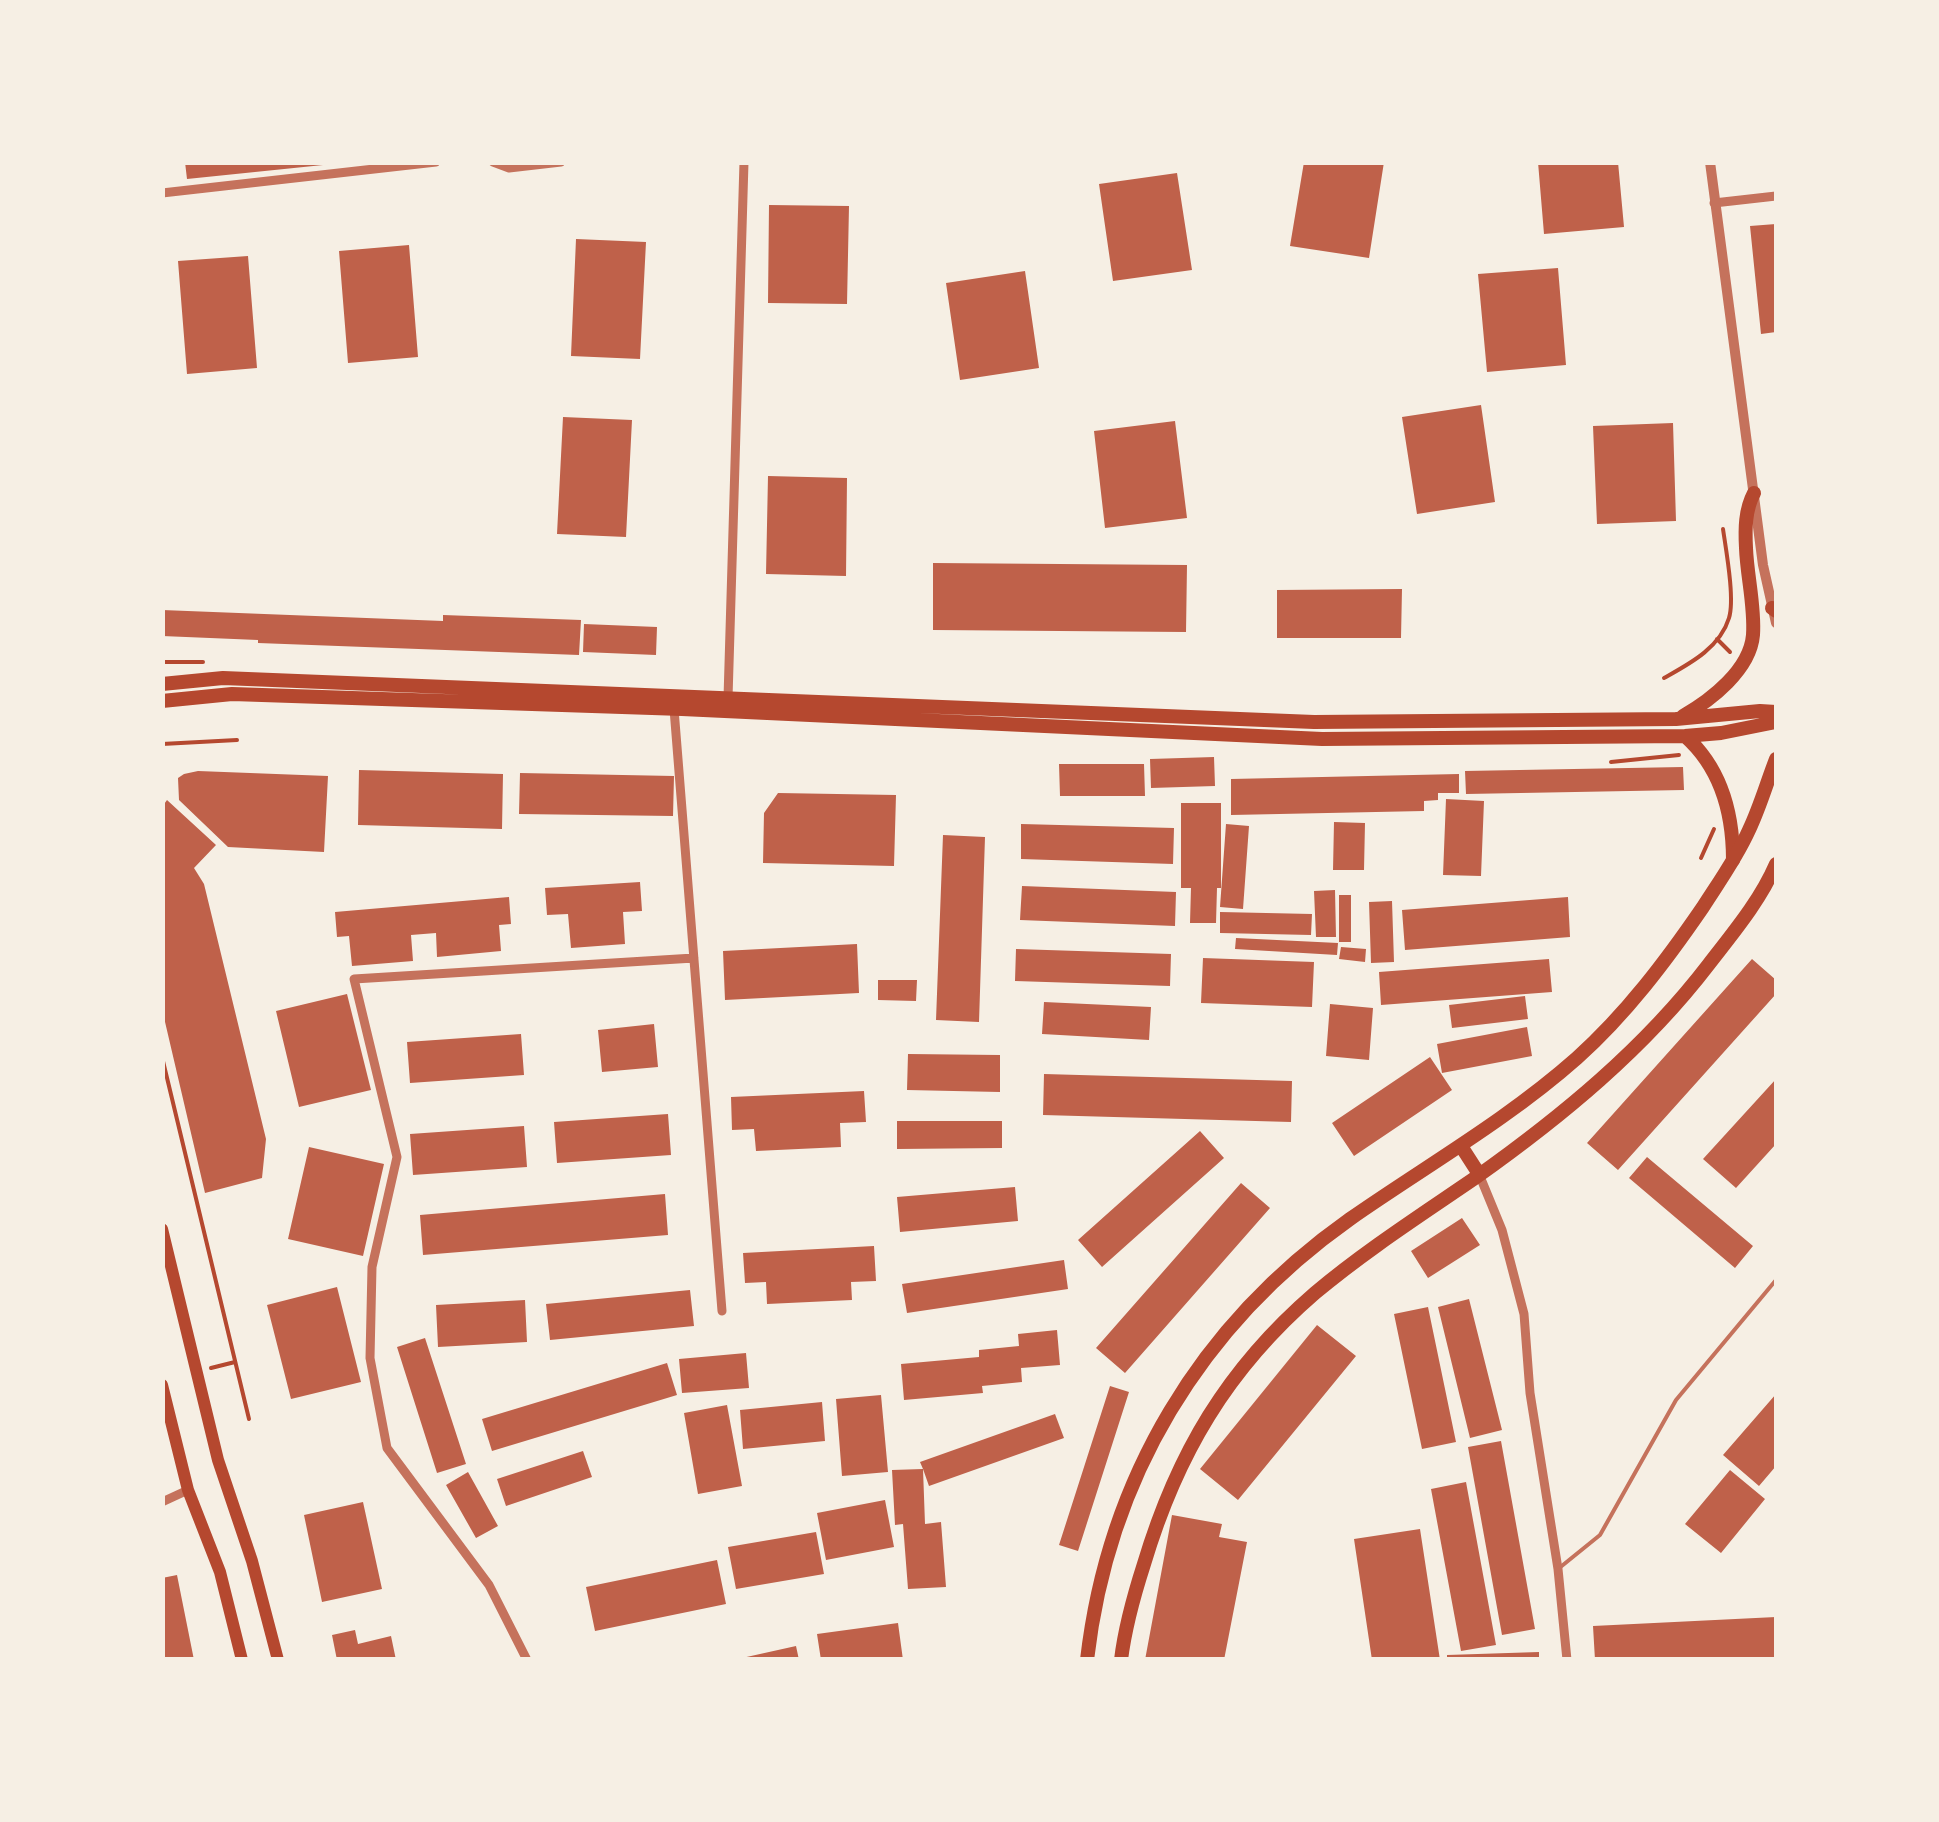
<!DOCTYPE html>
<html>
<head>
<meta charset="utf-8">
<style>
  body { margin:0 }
  #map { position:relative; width:1939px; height:1822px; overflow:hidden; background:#f6efe4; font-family:Jost,sans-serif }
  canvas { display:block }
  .frame { position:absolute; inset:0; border:165px solid #f6efe4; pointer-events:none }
</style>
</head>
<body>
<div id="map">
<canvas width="1939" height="1822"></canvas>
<div class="frame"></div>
</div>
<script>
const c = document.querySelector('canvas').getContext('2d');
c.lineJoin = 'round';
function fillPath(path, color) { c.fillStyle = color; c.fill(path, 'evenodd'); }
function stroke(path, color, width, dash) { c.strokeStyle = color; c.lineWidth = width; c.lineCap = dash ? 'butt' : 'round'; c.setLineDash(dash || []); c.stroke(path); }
const building = new Path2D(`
  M185 162H323V165L187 179Z
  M1304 162H1384L1369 258 1290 246Z
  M1538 162H1618L1624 227 1544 234Z
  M1177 173 1192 270 1113 281 1099 184Z
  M769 205 849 206 847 304 768 303Z
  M1776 224V332L1761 334 1750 226Z
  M576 239 646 242 640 359 571 356Z
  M409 245 418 357 348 363 339 251Z
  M248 256 257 368 187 374 178 261Z
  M1558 268 1566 365 1487 372 1478 274Z
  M1025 271 1039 368 960 380 946 283Z
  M1481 405 1495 502 1417 514 1402 417Z
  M563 417 632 420 626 537 557 534Z
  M1175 421 1187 518 1105 528 1094 431Z
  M1673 423 1676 521 1597 524 1593 426Z
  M768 476 847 478 846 576 766 574Z
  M933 563 1187 565 1186 632 933 630Z
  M1402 589 1401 638H1277V590Z
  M162 610 443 621V615L581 620 579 655 258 643V640L162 636Z
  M584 624 657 627 656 655 583 652Z
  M1214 757 1215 786 1151 788 1150 759Z
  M1059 764H1144L1145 796H1060Z
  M1683 767 1684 790 1466 794 1465 771Z
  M359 770 503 774 502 829 358 825Z
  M198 771 328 776 324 852 228 847 179 800 178 778 184 774Z
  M520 773 674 776 673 816 519 814Z
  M1459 774V793H1438V800L1424 801V811L1231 815V779Z
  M778 793 896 795 894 866 763 863 764 813Z
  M1446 799 1484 801 1481 876 1443 875Z
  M167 800 216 845 194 868 204 884 266 1139 262 1178 205 1193 162 1009V807Z
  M1181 803H1221V888H1217L1216 923H1190L1191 888H1181Z
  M1334 822 1365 823 1364 870H1333Z
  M1021 824 1174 828 1173 864 1021 859Z
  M1226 824 1249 826 1243 909 1220 907Z
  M943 835 985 837 979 1022 936 1020Z
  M640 882 642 911 623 912 625 944 571 948 568 914 547 915 545 888Z
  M1022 886 1176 892 1175 926 1020 920Z
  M1335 890 1336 937H1316L1314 891Z
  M1339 895H1351V942H1339Z
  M509 897 511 924 499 925 501 951 437 957 436 933 411 935 413 961 352 966 349 936 337 937 335 912Z
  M1568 897 1570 937 1405 950 1402 910Z
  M1392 901 1394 962 1371 963 1369 902Z
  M1220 912 1312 914 1311 935 1220 933Z
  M1236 938 1338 943 1337 955 1235 949Z
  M857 944 859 993 725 1000 723 951Z
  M1341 947 1366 949 1365 962 1339 959Z
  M1016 949 1171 954 1170 986 1015 981Z
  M1203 958 1314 962 1312 1007 1201 1003Z
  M1549 959 1552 992 1381 1005 1379 972Z
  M1752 959 1776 980V994L1618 1170 1587 1143Z
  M878 980H917L916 1001 878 1000Z
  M347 994 371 1090 299 1107 276 1011Z
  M1525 996 1528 1019 1452 1028 1449 1005Z
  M1044 1002 1151 1007 1149 1040 1042 1034Z
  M1330 1004 1373 1008 1369 1060 1326 1056Z
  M654 1024 658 1067 602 1072 598 1030Z
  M1527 1027 1532 1056 1442 1073 1437 1044Z
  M521 1034 524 1075 410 1083 407 1042Z
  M908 1054 1000 1055V1092L907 1090Z
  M1430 1057 1452 1090 1354 1156 1332 1123Z
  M1044 1074 1292 1081 1291 1122 1043 1115Z
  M1776 1079V1144L1736 1188 1703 1159Z
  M864 1091 866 1122 840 1123 841 1147 756 1151 754 1129 732 1130 731 1097Z
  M668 1114 671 1155 557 1163 554 1122Z
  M897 1121H1002V1148L897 1149Z
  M524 1126 527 1167 413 1175 410 1134Z
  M1200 1131 1224 1158 1102 1267 1078 1240Z
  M309 1147 384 1164 363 1256 288 1239Z
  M1647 1157 1753 1246 1735 1268 1629 1178Z
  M1241 1183 1270 1208 1125 1373 1096 1348Z
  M1015 1187 1018 1221 900 1232 897 1197Z
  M665 1194 668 1235 423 1255 420 1215Z
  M1462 1218 1480 1245 1428 1278 1411 1251Z
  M874 1246 876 1281 851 1282 852 1300 767 1304 766 1282 745 1283 743 1253Z
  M1064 1260 1068 1289 907 1313 902 1284Z
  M337 1287 361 1382 291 1399 267 1305Z
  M690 1290 694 1326 550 1340 546 1304Z
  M1469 1299 1502 1430 1470 1438 1438 1307Z
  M525 1300 527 1342 438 1347 436 1305Z
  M1428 1307 1456 1442 1422 1449 1394 1314Z
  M1317 1325 1356 1356 1238 1500 1200 1469Z
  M1057 1330 1060 1365 1021 1368 1022 1382 982 1386 983 1393 904 1400 901 1364 979 1357V1350L1019 1346 1018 1334Z
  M425 1338 466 1464 437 1473 397 1347Z
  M746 1353 749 1388 682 1393 679 1359Z
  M667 1363 677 1395 492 1451 482 1419Z
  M1110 1386 1129 1392 1078 1551 1059 1545Z
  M1776 1394V1466L1759 1486 1723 1455Z
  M881 1395 888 1472 842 1476 836 1399Z
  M822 1402 825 1441 743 1449 740 1410Z
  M727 1405 742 1486 698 1494 684 1413Z
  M1055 1414 1064 1438 929 1486 923 1469 925 1524 941 1522 946 1587 908 1589 903 1524 895 1525 892 1470 923 1469 920 1462Z
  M1501 1441 1535 1629 1502 1635 1468 1447Z
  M583 1451 592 1477 506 1506 497 1479Z
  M1730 1470 1765 1499 1721 1553 1685 1524Z
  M468 1472 498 1526 476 1538 446 1485Z
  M1466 1482 1496 1645 1461 1651 1431 1489Z
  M885 1500 894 1547 826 1560 817 1513Z
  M363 1502 382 1589 322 1602 304 1515Z
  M1172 1515 1222 1524 1219 1537 1247 1542 1224 1660H1145Z
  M1420 1529 1440 1660H1372L1354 1539Z
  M816 1532 824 1574 736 1589 728 1547Z
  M717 1560 726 1604 595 1631 586 1587Z
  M177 1575 194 1660H162V1578Z
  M1776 1617V1660H1595L1593 1626Z
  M898 1623 903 1660H821L817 1634Z
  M355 1630 358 1644 391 1636 396 1660H337L332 1635Z
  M796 1646 799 1660H742V1658Z
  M1539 1652V1660H1447V1655Z`);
const path = new Path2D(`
  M1717 639 1730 652
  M162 662H203
  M1664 678C1689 664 1720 648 1729 618 1735 599 1726 550 1723 529
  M162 744 237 740
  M1611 762 1679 755
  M1701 858 1714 829
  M162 1057 249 1419
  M211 1368 235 1362`);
const service = new Path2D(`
  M1558 1569 1600 1535 1676 1400 1776 1280`);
const minor = new Path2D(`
  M493 162 509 168 561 162
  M162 193 436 162
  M1714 203 1776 196
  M728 698 744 162
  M674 709 722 1311
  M1479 1174 1502 1230 1524 1314 1530 1393 1558 1569 1567 1660
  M162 1502 188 1490
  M527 1660 489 1585 387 1448 370 1358 372 1267 397 1157 354 979 694 958`);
const tertiary = new Path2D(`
  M1710 162 1763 565 1776 623`);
const secondary = new Path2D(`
  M162 1229 218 1460 252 1561 278 1660
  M162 1385 188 1490 220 1572 242 1660`);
const primary = new Path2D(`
  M162 684 223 678 1314 722 1676 719 1760 711 1776 712
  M162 701 232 694 682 709 1322 739 1685 736 1721 733 1776 722
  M1683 716C1711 700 1750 670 1753 635 1755 606 1747 576 1746 548 1745 529 1745 510 1754 493
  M1685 736C1721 768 1733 812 1733 860`);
const trunk = new Path2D(`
  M1772 608 1776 611
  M1461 1146 1479 1174
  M1087 1660C1108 1478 1200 1325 1350 1219 1426 1166 1507 1120 1577 1058 1626 1014 1666 961 1703 907 1719 882 1737 857 1749 830 1760 807 1767 782 1776 759
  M1121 1660C1125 1627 1134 1595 1144 1564 1177 1454 1227 1369 1315 1293 1365 1251 1421 1215 1475 1178 1561 1117 1644 1049 1709 964 1733 933 1760 901 1776 864`);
fillPath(building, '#bf614a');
stroke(path, '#b5482f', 4);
stroke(service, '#c5725c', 4);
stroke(minor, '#c5725c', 9);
stroke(tertiary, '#c5725c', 10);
stroke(secondary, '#b5482f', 12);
stroke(primary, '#b5482f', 14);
stroke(trunk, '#b5482f', 14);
</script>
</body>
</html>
